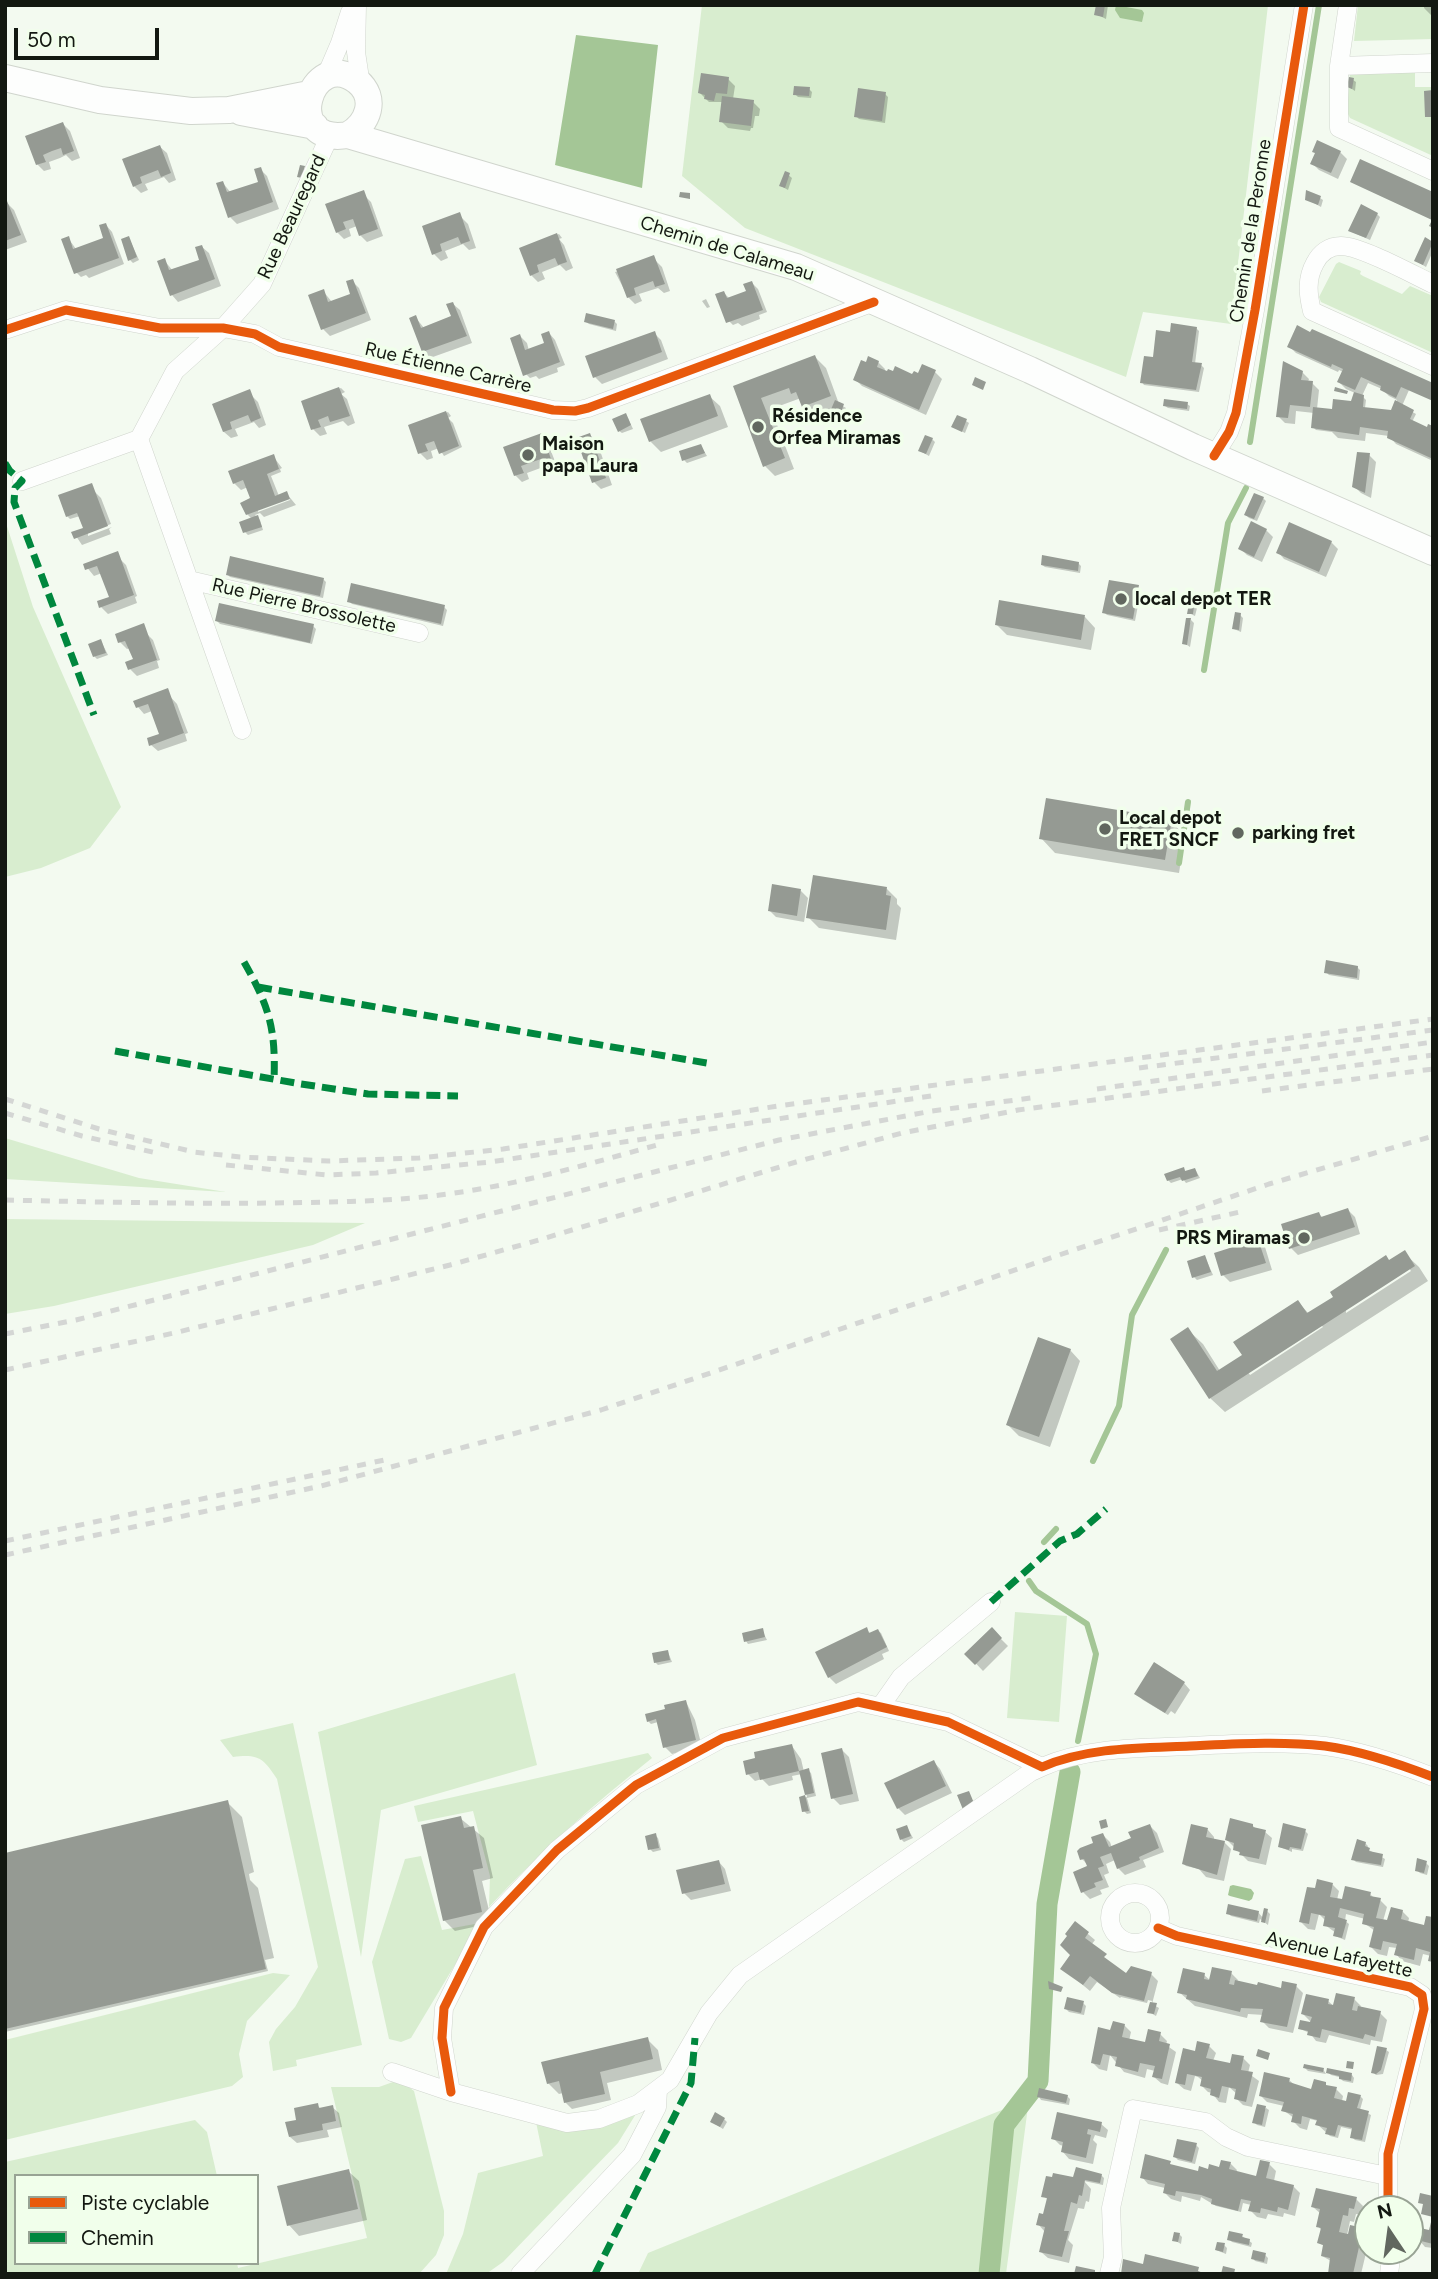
<!DOCTYPE html>
<html>
<head>
<meta charset="utf-8">
<style>
  body { margin:0 }
  #map { position:relative; width:1438px; height:2279px; overflow:hidden; background:#f3faf0; font-family:Figtree,sans-serif }
  canvas { display:block }
  .frame { position:absolute; inset:0; border:7px solid #131811; pointer-events:none }
  .legend { position:absolute; left:14px; top:2174px; width:245px; height:91px; box-sizing:border-box; background:#f1ffeb; border:2px solid #98a394; margin:0; padding:9px 12px; list-style:none; font-size:21px; color:#131811 }
  .legend li { display:flex; align-items:center; gap:14px; height:35px }
  .legend b { width:35px; border:2px solid #98a394 }
  .north { position:absolute; left:1354px; top:2195px; width:70px; height:70px; box-sizing:border-box; background:#f1ffeb; border:2px solid #98a394; border-radius:50%; rotate:347deg; font-size:19px; font-weight:700; line-height:28px; text-align:center; color:#131811 }
  .north::after { content:''; display:block; margin:auto; width:24px; height:32px; background:#61675f; clip-path:polygon(50% 0,100% 100%,50% 72%,0 100%) }
  .scale { position:absolute; left:14px; top:28px; width:145px; height:32px; box-sizing:border-box; border:4px solid #131811; border-top:0; padding-left:9px; font-size:21px; line-height:24px; white-space:nowrap; color:#131811; -webkit-text-stroke:5px #f1ffeb; paint-order:stroke }
</style>
</head>
<body>
<div id="map">
<canvas width="1438" height="2279"></canvas>
<div class="frame"></div>
<ul class="legend">
<li><b style="height:9px;background:#e8590c"></b>Piste cyclable</li>
<li><b style="height:9px;background:#00873e"></b>Chemin</li>
</ul>
<div class="north">N</div>
<div class="scale">50 m</div>
</div>
<script>
const c = document.querySelector('canvas').getContext('2d');
c.lineJoin = 'round';
function fillPath(path, color) { c.fillStyle = color; c.fill(path, 'evenodd'); }
function stroke(path, color, width, dash) { c.strokeStyle = color; c.lineWidth = width; c.lineCap = dash ? 'butt' : 'round'; c.setLineDash(dash || []); c.stroke(path); }
function write(font, color, halo, rows, align = 'center') {
  c.font = font + ' Figtree,sans-serif'; c.lineWidth = 7; c.setLineDash([]); c.textBaseline = 'middle'; c.strokeStyle = halo; c.fillStyle = color; for (const [text, x, y, turn = 0] of rows) {
    c.save(); c.translate(x, y); c.rotate((+turn || 0) * Math.PI / 180); c.textAlign = isNaN(turn) ? turn : align; if (halo) c.strokeText(text, 0, 0); c.fillText(text, 0, 0); c.restore();
  }
}
const green = new Path2D(`
  M702 5H1268L1231 324 1143 312 1126 377 745 228 682 176Z
  M1358 5H1433V39L1354 41Z
  M1415 72V87H1433V156L1350 118 1347 112 1350 74Z
  M1339 262 1361 271 1360 274 1363 276 1402 294 1410 286 1433 296V353L1321 302 1319 297 1336 264Z
  M5 520 33 607 121 807 90 848 41 868 5 877Z
  M5 1138 139 1178 226 1192 5 1179Z
  M5 1219 365 1223 313 1245 54 1306 5 1314Z
  M1015 1612 1067 1616 1059 1722 1007 1718Z
  M515 1673 537 1765 381 1810 361 1957 318 1732Z
  M293 1723 362 2045 296 2060 297 2066 273 2071 269 2042 276 2029 295 2007 318 1967 277 1779C263 1758 259 1754 233 1757L220 1740Z
  M648 1753 652 1758C594 1804 539 1853 489 1907L490 1876 473 1811 418 1822 414 1806Z
  M421 1856 442 1930 480 1923 411 2038 401 2042 389 2039 372 1962 405 1859Z
  M273 1973 290 1975 247 2021 239 2054 243 2077 232 2086 5 2140V2040Z
  M393 2082 405 2084 414 2091 444 2211V2235L436 2255 419 2274H5V2162L195 2120 207 2132 217 2176H16V2263H237L238 2268 367 2238 331 2087H379Z
  M1029 2099 1006 2274H638L648 2253Z
  M639 2109 618 2143 503 2262 486 2274H446L463 2234 478 2173 543 2156 536 2122Z`);
const water = new Path2D(`
  M1116 5 1142 10 1144 13 1142 22 1120 18 1115 10Z
  M576 35 658 45 642 188 555 165Z
  M1233 1885 1251 1889 1254 1893 1252 1899 1249 1901 1230 1896 1228 1895 1230 1886Z`);
const shadow = new Path2D(`
  M1097 5H1108L1106 19 1096 14Z
  M1424 5H1433V17L1424 8Z
  M728 79 735 86 733 99 753 102 760 109 759 116H755L753 128H751L750 131 728 128 721 121 723 102H709L700 93Z
  M1353 80 1356 82 1355 91 1349 87Z
  M809 89 812 92 811 98 798 97 795 94Z
  M885 94 888 97 885 123 859 119 856 116Z
  M63 124 70 131 80 158 72 161 66 155 60 158 49 162 51 169 44 171 37 164 28 138Z
  M160 147 167 153 176 180 169 183 164 177 145 184 148 190 141 193 134 186 125 163Z
  M1340 152 1347 159 1338 179 1319 170 1312 163Z
  M260 169 267 176 279 209 237 224 230 217 223 183 231 193 260 183Z
  M786 173 792 178 788 190 781 186Z
  M364 195 371 202 383 236 367 242 360 235 357 226 349 229 351 236 344 239 337 232 329 208Z
  M1320 198 1323 200 1321 207 1307 199Z
  M7 203 14 210 27 242 5 250Z
  M1377 214 1380 217 1370 240 1350 231Z
  M461 217 468 224 476 248 469 250 463 244 445 251 448 258 441 261 434 254 426 230Z
  M106 225 112 232 124 264 89 278 86 275 81 277 74 270 68 238 76 249 105 239Z
  M559 234 562 238 559 239 564 245 573 268 566 271 560 265 542 272 545 279 538 282 531 275 529 245Z
  M129 238 139 260 133 263 130 260Z
  M1425 240 1433 243V251L1426 267 1416 261Z
  M202 247 209 253 221 286 178 302 172 295 164 260 173 271 202 261Z
  M655 260 662 267 670 291 664 293 658 288 639 294 642 301 635 304 628 297 615 272Z
  M352 281 359 288 371 320 330 336 323 329V291L332 302 352 295Z
  M752 283 758 289 767 312 759 315 760 319 742 326 738 323 733 325 726 318 724 293 730 299 748 292Z
  M706 299 710 307 707 308 702 301Z
  M453 304 460 310 472 343 430 358 424 351 411 319 416 318 424 328 454 317Z
  M614 321 617 324 616 331 589 324 586 322Z
  M1196 328 1199 331 1195 364 1201 365 1204 368 1199 392 1144 385 1142 382 1171 334Z
  M1298 328 1409 390 1402 406 1416 414 1412 422 1427 429 1433 428V461L1396 444 1389 436 1366 433 1365 441 1338 438 1332 432 1316 430 1313 427 1314 413 1296 411 1295 424 1285 423 1278 416 1302 372 1309 379 1308 382 1312 383 1319 390 1317 409 1333 411 1356 404 1355 393 1346 389 1339 382 1343 372 1339 370 1338 372 1296 353 1289 346ZM1368 383 1382 389 1389 396 1397 400 1392 412 1365 408 1366 400 1362 396Z
  M549 333 555 340 565 365 557 368 558 372 539 379 536 376 530 378 523 371 520 336 527 343 529 351 546 344Z
  M654 333 661 340 668 359 602 384 595 377Z
  M815 357 826 368 839 404 846 408 842 420 831 414 833 409 814 416 803 406 801 398 771 409 794 469 775 476 765 466 735 387Z
  M878 362 885 369 884 372 913 376 919 375 923 366 935 372 942 379 926 415 862 386 855 379Z
  M341 388 345 392 341 394 347 399 355 423 348 426 343 421 324 427 327 434 320 436 313 429 333 391Z
  M251 395 258 402 266 425 259 428 254 422 235 429 238 436 231 438 224 432 215 408Z
  M709 396 720 406 728 427 661 452 650 441Z
  M1187 404 1190 406 1189 411 1168 408 1165 406Z
  M448 412 451 416 448 418 453 423 462 447 444 456 439 448 431 451 433 458 427 460 420 453 410 426Z
  M628 418 633 429 622 433 619 431Z
  M966 421 969 423 965 433 953 427Z
  M590 435 597 442 612 485 601 489 594 482Z
  M543 439 549 446 558 469 551 471 546 466 527 473 529 479 522 482 515 475 506 450Z
  M932 439 935 442 929 456 920 451Z
  M701 446 707 456 687 463 684 460Z
  M1369 455 1376 462 1371 498 1361 493 1354 486Z
  M273 456 282 468 280 469 281 472 271 476 279 496 287 494 296 505 264 517 260 513 255 515 260 520 263 530 248 535 245 532 252 519 247 514 255 505 248 487 241 490 234 483ZM289 497 290 500 258 512V509Z
  M89 486 101 498 111 524 88 532V536L112 527 109 529 111 534 82 545 74 533 85 529 80 516 70 519 67 516Z
  M1263 498 1266 501 1257 521 1249 518 1246 515Z
  M1266 530 1273 537 1262 562 1247 555 1240 548Z
  M1331 542 1338 549 1326 577 1284 559 1278 552Z
  M115 554 126 565 137 596 135 597 137 603 108 614 101 607 111 598 102 573 94 576 85 565Z
  M1078 563 1081 566 1080 573 1045 567 1042 565Z
  M227 574 323 579 326 582 323 598 230 577Z
  M1138 587 1141 590 1135 621 1107 615 1104 612Z
  M349 601 444 607 447 610 443 626 352 604Z
  M1195 601 1198 604 1195 616 1189 613Z
  M1240 615 1243 618 1241 632 1234 629Z
  M1085 617 1095 628 1091 650 1007 635 996 624Z
  M1191 620 1194 623 1190 647 1184 643Z
  M217 621 313 626 316 629 312 644 220 624Z
  M140 627 153 640 160 660 157 661 159 668 137 676 130 669 128 663 135 661 130 648 127 649 120 642Z
  M101 641 108 655 97 659 94 656Z
  M165 691 177 704 188 733 185 734 187 741 158 751 151 745 161 735 152 711 144 714 138 707Z
  M1171 821 1185 836 1179 873 1055 853 1041 838Z
  M887 889 897 899V904L901 908 896 940 819 928 808 917Z
  M801 891 808 898 804 922 776 917 769 910Z
  M1357 967 1360 970 1359 980 1329 975 1326 972Z
  M1184 1169 1186 1172 1195 1169 1200 1178 1186 1183 1183 1179 1171 1183 1168 1180Z
  M1348 1210 1355 1217 1360 1234 1298 1255 1291 1248 1319 1214 1323 1218Z
  M1258 1241 1265 1247 1272 1270 1230 1282 1223 1275 1217 1254Z
  M1404 1253 1419 1267 1428 1281 1225 1412 1210 1398 1188 1330 1203 1344 1220 1371 1244 1355 1298 1302 1309 1314ZM1409 1268 1411 1271 1346 1313V1309ZM1321 1325 1323 1327 1250 1375 1248 1372Z
  M1205 1257 1213 1275 1197 1280 1194 1277Z
  M1070 1350 1080 1361 1050 1447 1019 1436 1008 1425Z
  M866 1629 871 1634 878 1631 881 1633 889 1651 882 1654 884 1659 836 1684 829 1677 817 1653Z
  M762 1630 767 1640 748 1644 746 1641Z
  M992 1630 1008 1646 983 1671 967 1654Z
  M668 1652 672 1662 658 1665 655 1662Z
  M1184 1683 1190 1690 1175 1714 1171 1711 1168 1715 1143 1700 1136 1693Z
  M686 1702 695 1720 702 1747 672 1754 665 1747 658 1722 651 1724 648 1721Z
  M792 1746 801 1759 804 1772 808 1770 811 1773 816 1796 807 1798 811 1813 807 1814 804 1811 801 1798 807 1797 802 1774 792 1776 793 1780 769 1786 762 1779 755 1781 748 1774Z
  M842 1750 849 1757 859 1801 840 1805 833 1798Z
  M934 1762 940 1769 952 1793 905 1815 898 1808Z
  M227 1802 242 1817 254 1872 249 1874 250 1880 258 1888 274 1958 265 1960 268 1971 5 2032V1855Z
  M460 1818 484 1838 493 1878 482 1881 492 1923 455 1931 444 1920Z
  M1150 1826 1157 1833 1164 1852 1143 1860 1146 1867 1125 1875 1118 1868 1115 1860 1106 1864 1109 1873 1104 1875 1109 1887 1100 1890 1102 1894 1090 1899 1083 1892 1090 1867 1082 1859 1103 1835 1110 1842 1112 1848 1133 1839Z
  M1192 1826 1208 1830 1214 1837V1840L1224 1842 1231 1849 1224 1881 1206 1877 1199 1869 1186 1866 1183 1863Z
  M1253 1826 1257 1830 1265 1832 1272 1838 1266 1865 1248 1861 1227 1840Z
  M907 1827 913 1838 904 1842 901 1839Z
  M1305 1831 1308 1834 1303 1851 1292 1849V1852L1280 1847Z
  M655 1835 658 1838 661 1850 653 1852 650 1849Z
  M1365 1843 1368 1846 1367 1849 1385 1859 1383 1867 1356 1862 1353 1859Z
  M719 1862 725 1869 731 1891 691 1900 684 1893Z
  M1426 1863 1429 1866 1427 1875 1420 1873 1417 1870Z
  M1333 1885 1339 1891 1337 1900 1370 1894 1375 1899 1380 1900 1387 1907 1383 1921 1388 1923 1402 1911 1409 1918 1408 1923 1425 1927 1433 1919V1963L1430 1960 1431 1956 1423 1954 1420 1966 1402 1961 1396 1954 1397 1948 1389 1947 1387 1956 1378 1954 1371 1947 1375 1931 1364 1923 1365 1919 1346 1914 1345 1921 1349 1924 1345 1940 1335 1936 1336 1933 1325 1925 1326 1921 1319 1914 1315 1930 1308 1929 1301 1922 1316 1891Z
  M1267 1911 1270 1914 1268 1925 1260 1919 1259 1923 1231 1916 1228 1913 1258 1912 1263 1918Z
  M1075 1923 1095 1940 1092 1944 1102 1956 1126 1976 1151 1974 1158 1981 1152 2004 1159 2008 1156 2016 1149 2012 1152 2001 1148 2000 1147 2003 1121 1997 1120 1998 1097 1982 1090 1991 1078 1981 1072 1956Z
  M1231 1973 1238 1980 1237 1982 1281 1994 1296 1986 1303 1993 1293 2033 1269 2028 1262 2021 1264 2015 1248 2014 1247 2018 1195 2006 1179 1992 1204 1975 1211 1981Z
  M1354 1999 1361 2006 1360 2008 1380 2013 1387 2020 1382 2042 1371 2040 1370 2045 1329 2035 1326 2043 1316 2041 1310 2033 1300 2029 1314 2025 1303 2014 1328 2001 1335 2007Z
  M1083 2003 1086 2006 1084 2015 1069 2012 1066 2009Z
  M1124 2025 1131 2032 1129 2041 1146 2044 1160 2034 1167 2041 1166 2045 1176 2052 1168 2085 1161 2083 1154 2077 1155 2071 1147 2069 1145 2078 1124 2072 1110 2055 1107 2071 1099 2069 1092 2062 1112 2032Z
  M647 2039 658 2050 662 2070 607 2083 611 2100 572 2109 565 2102 563 2093 559 2094 548 2083Z
  M1209 2046 1216 2053 1213 2061 1231 2065 1243 2058 1250 2065 1248 2073 1259 2081 1252 2107 1243 2105 1236 2098 1237 2094 1229 2087 1226 2103 1219 2102 1212 2093 1208 2092 1202 2086 1203 2081 1198 2077 1195 2076 1191 2091 1184 2089 1177 2083 1196 2053Z
  M1386 2050 1389 2052 1383 2074 1376 2075 1373 2072Z
  M1305 2068 1323 2069 1326 2074 1308 2071Z
  M1328 2072 1352 2075 1354 2078 1353 2083 1343 2081 1339 2077 1331 2075Z
  M1289 2080 1296 2086 1313 2091 1336 2089 1343 2096 1342 2101 1347 2103 1360 2096 1363 2099 1360 2110 1371 2115 1365 2142 1355 2140 1352 2137 1354 2130 1341 2127 1338 2138 1330 2136 1317 2124 1318 2121 1310 2119 1307 2130 1300 2128 1293 2121 1294 2118 1283 2110 1284 2106 1267 2102 1260 2095Z
  M1067 2096 1070 2099 1069 2105 1041 2100 1039 2097Z
  M317 2105 321 2109 332 2107 339 2113 342 2127 327 2130 329 2137 297 2143 290 2137 298 2121Z
  M1266 2108 1269 2110 1265 2127 1257 2125 1254 2122Z
  M724 2119 727 2122 723 2129 715 2124Z
  M1101 2124 1108 2130 1106 2138 1095 2135 1093 2140 1097 2144 1093 2164 1069 2159 1063 2152 1064 2146 1060 2145 1053 2138Z
  M1196 2145 1199 2148 1195 2164 1178 2160 1175 2157Z
  M1230 2163 1237 2170 1236 2173 1258 2178 1269 2164 1276 2171 1274 2181 1293 2186 1300 2193 1295 2216 1284 2213 1283 2217 1268 2214 1266 2219 1257 2217 1250 2210 1251 2205 1243 2203 1241 2212 1216 2206 1201 2197 1200 2201 1182 2196 1181 2202 1171 2199 1164 2192 1165 2188 1148 2184 1142 2177 1170 2166 1199 2173 1207 2170 1221 2169Z
  M348 2171 359 2181 367 2220 299 2236 289 2225Z
  M1101 2175 1104 2178 1103 2185 1084 2181 1091 2189 1089 2202 1086 2201 1084 2209 1078 2208 1068 2240 1073 2245 1069 2263 1048 2258 1041 2252 1045 2232 1038 2224 1045 2216 1049 2200 1043 2196 1071 2179Z
  M1356 2199 1363 2206 1361 2215 1356 2214 1354 2222 1350 2221 1347 2235 1350 2236 1352 2227 1368 2231V2251H1374L1373 2254 1366 2253 1361 2274H1329L1331 2261 1322 2256 1325 2246 1319 2243 1322 2231 1318 2226 1321 2214 1313 2207Z
  M1433 2221V2248L1425 2247 1419 2240 1430 2232Z
  M1179 2234 1182 2237 1181 2244 1174 2240Z
  M1242 2236 1252 2243 1251 2247 1232 2242 1229 2239Z
  M1224 2245 1227 2248 1226 2254 1216 2250Z
  M1265 2255 1268 2258 1267 2264 1255 2261 1253 2258Z`);
const stream = new Path2D(`
  M1250 442 1319 5
  M1204 670 1228 523 1246 488
  M1179 863 1188 802
  M1093 1461 1119 1406 1132 1315 1166 1250
  M1044 1542 1056 1529
  M1029 1581 1036 1591 1087 1624 1096 1654 1078 1741`);
const canal = new Path2D(`
  M989 2274 1004 2125 1038 2081 1047 1904 1070 1772`);
const building = new Path2D(`
  M1096 5H1105L1103 17 1094 15Z
  M701 73 729 77 727 94 716 93 714 101 704 99 705 95 698 93Z
  M1349 77 1354 78 1352 89 1347 87Z
  M794 86 810 87 809 96 793 95Z
  M858 88 886 92 882 121 854 117Z
  M1433 90V117H1425L1424 91Z
  M722 96 754 100 751 126 719 122Z
  M63 122 74 151 63 155 61 148 52 151 43 155 46 162 36 165 25 136Z
  M1317 140 1341 151 1331 173 1310 164 1315 153 1312 152Z
  M160 145 171 173 161 177 158 170 140 177 142 183 133 187 122 159Z
  M1360 159 1433 192V228L1429 226 1432 220 1350 182Z
  M300 165 305 166 302 178 297 177Z
  M261 167 273 202 228 218 216 183 223 181 227 192 258 182 254 169Z
  M785 171 790 173 785 188 779 186Z
  M364 190 378 229 359 236 353 219 343 222 346 229 336 233 325 204Z
  M1306 190 1321 196 1318 205 1305 200Z
  M680 192 690 193V199L679 197Z
  M7 201 21 235 5 241V202Z
  M1361 204 1378 213 1366 238 1348 231Z
  M460 212 470 241 461 244 458 237 440 244 442 251 432 255 422 226Z
  M106 223 119 258 74 274 61 239 69 236 73 249 103 238 99 225Z
  M557 233 567 262 558 265 555 258 537 265 539 272 530 276 519 248Z
  M129 236 137 257 128 261 121 239Z
  M1425 237 1433 242 1423 265 1414 261Z
  M202 245 215 279 170 296 157 261 165 258 169 270 199 260 195 247Z
  M654 255 665 284 655 287 653 281 634 288 636 295 627 298 616 269Z
  M353 279 366 313 321 330 308 295 324 289 328 302 350 294 346 281Z
  M752 281 763 310 726 323 715 294 724 291 727 298 746 291 743 284Z
  M453 302 467 336 422 352 409 318 416 315 421 328 451 316 446 304Z
  M586 313 615 320 613 329 584 322Z
  M1171 323 1197 327 1192 362 1202 363 1196 390 1140 383 1144 356 1153 357 1156 330 1170 332Z
  M1297 325 1310 332 1312 329 1433 383V401L1401 387 1396 398 1380 390 1381 386 1361 377 1355 390 1337 382 1343 369 1332 364 1331 367 1287 347Z
  M549 331 560 362 523 376 510 338 520 334 525 350 544 343 541 334Z
  M655 331 662 352 593 378 585 356Z
  M815 355 831 396 802 407 796 392 791 394 789 388 761 398 785 458 763 467 733 386Z
  M868 356 879 361 877 367 887 371 888 369 893 371 895 366 912 374 914 371 918 373 922 364 936 370 919 410 853 380 861 360 866 362Z
  M1283 361 1303 371 1301 380 1313 381 1310 407 1290 405 1288 418 1276 417Z
  M975 377 986 382 983 390 972 385Z
  M339 387 350 416 330 422 328 416 318 420 321 427 311 430 301 401Z
  M1335 387 1348 391 1347 394 1334 391Z
  M250 389 261 418 251 422 248 415 230 422 232 429 223 432 212 404Z
  M1354 392 1364 395 1363 407 1391 410 1395 400 1414 410 1410 419 1427 427 1428 424 1433 426V459L1387 438 1388 431 1360 427 1359 435 1311 428 1313 407 1332 409 1333 399 1351 401Z
  M710 394 718 416 649 442 640 419Z
  M1164 399 1188 402 1187 409 1163 406Z
  M835 400 844 404 839 418 829 414Z
  M446 411 459 446 439 454 434 441 425 444 428 451 418 454 408 425Z
  M626 413 631 425 618 432 612 419Z
  M957 415 967 419 962 432 951 427Z
  M542 433 552 462 543 465 541 459 521 466 524 473 514 476 503 447Z
  M590 433 606 478 592 483 576 438Z
  M925 435 933 438 926 454 918 451Z
  M701 444 705 453 682 461 679 451Z
  M1357 452 1370 453 1365 493 1352 487Z
  M274 454 279 469 267 474 275 496 287 491 290 499 246 515 240 503 250 498 243 480 233 484 228 471Z
  M92 483 108 526 74 539 71 532 83 528 77 513 66 517 58 495Z
  M1254 493 1264 497 1254 519 1244 515Z
  M258 515 262 527 243 533 239 522Z
  M1251 521 1267 529 1254 557 1238 549Z
  M1289 522 1332 541 1319 572 1276 553Z
  M118 551 134 595 99 608 97 601 109 597 97 566 85 570 83 564Z
  M1042 555 1079 562 1078 571 1041 565Z
  M230 556 324 578 320 596 226 575Z
  M1109 580 1139 585 1133 619 1102 613Z
  M351 583 445 605 441 624 347 602Z
  M1190 598 1195 599 1193 614H1187Z
  M999 600 1085 615 1081 640 995 625Z
  M219 603 314 624 310 643 215 621Z
  M1235 612 1241 613 1239 630 1232 629Z
  M1186 618H1191L1187 645 1182 644Z
  M144 623 157 660 128 670 125 662 133 659 125 641 118 643 115 634Z
  M101 639 106 653 93 657 88 644Z
  M168 688 184 733 149 746 147 738 159 734 148 704 136 708 133 701Z
  M1046 798 1172 819 1165 860 1039 839Z
  M813 875 887 887 886 895 891 896 886 930 806 918Z
  M772 884 801 889 797 916 768 911Z
  M1326 960 1358 966 1357 978 1324 973Z
  M1184 1167 1185 1171 1195 1168 1198 1176 1182 1181 1180 1177 1167 1181 1164 1174Z
  M1348 1208 1355 1227 1289 1249 1281 1224 1319 1212 1321 1217Z
  M1258 1239 1266 1263 1221 1276 1214 1253Z
  M1405 1250 1415 1266 1209 1399 1170 1339 1188 1327 1217 1371 1242 1355 1233 1342 1298 1300 1307 1313 1333 1297 1330 1292 1386 1255 1389 1260Z
  M1205 1255 1211 1272 1192 1278 1187 1261Z
  M1038 1337 1071 1349 1039 1437 1006 1425Z
  M867 1627 869 1633 878 1629 887 1647 828 1678 815 1652Z
  M992 1627 1002 1638 975 1665 964 1654Z
  M763 1628 765 1637 744 1642 742 1633Z
  M668 1650 670 1660 654 1663 652 1653Z
  M1154 1662 1185 1682 1165 1713 1134 1694Z
  M686 1700 696 1740 663 1748 656 1719 647 1722 645 1714 665 1709 664 1705Z
  M792 1744 799 1771 760 1780 758 1772 746 1775 743 1761 755 1758 754 1752Z
  M842 1748 853 1794 831 1799 821 1753Z
  M934 1760 946 1786 897 1809 884 1783Z
  M809 1768 814 1793 805 1795 809 1811 802 1812 799 1797 805 1795 799 1771Z
  M969 1791 976 1808 964 1812 957 1795Z
  M228 1800 266 1969 5 2029V1853Z
  M461 1816 464 1828 474 1826 483 1868 473 1870 482 1912 443 1921 421 1825Z
  M1230 1818 1253 1824V1827L1266 1830 1259 1859 1239 1855 1240 1852 1233 1850 1234 1843 1225 1840Z
  M1106 1819 1108 1827 1101 1829 1099 1821Z
  M1283 1823 1306 1829 1301 1849 1290 1847 1289 1850 1278 1847Z
  M1150 1824 1159 1848 1139 1857 1140 1860 1117 1869 1111 1853 1100 1857 1104 1866 1098 1868 1103 1880 1094 1883 1096 1887 1081 1893 1073 1872 1087 1866 1084 1859 1080 1860 1077 1851 1080 1848 1093 1843 1091 1837 1103 1833 1109 1847 1131 1838 1128 1832Z
  M1191 1824 1208 1828 1206 1837 1225 1841 1217 1875 1182 1864Z
  M907 1825 911 1836 900 1840 896 1829Z
  M656 1833 659 1848 648 1850 645 1836Z
  M1357 1839 1366 1842 1365 1846 1370 1848 1369 1851 1383 1854 1381 1865 1351 1860Z
  M1417 1858 1427 1861 1424 1873 1415 1871Z
  M719 1860 725 1884 682 1894 676 1870Z
  M1317 1879 1333 1883 1330 1897 1342 1899 1345 1886 1371 1892 1370 1896 1381 1898 1376 1918 1387 1920 1391 1907 1403 1910 1401 1919 1412 1922 1424 1925 1426 1916 1433 1917V1962L1428 1961 1430 1952 1416 1948 1414 1960 1394 1955 1397 1944 1383 1941 1381 1950 1369 1947 1374 1927 1362 1924 1364 1914 1340 1908 1338 1917 1347 1920 1342 1938 1333 1936 1335 1928 1323 1926 1325 1916 1311 1913 1309 1924 1299 1922 1307 1887 1315 1888Z
  M1228 1904 1259 1911 1257 1921 1226 1914Z
  M1264 1908 1268 1909 1265 1923 1261 1922Z
  M1075 1921 1089 1932 1085 1938 1107 1954 1104 1957 1126 1973 1131 1966 1152 1972 1144 2001 1112 1993 1090 1976 1083 1985 1060 1969 1070 1955 1060 1945 1067 1936 1065 1934Z
  M1212 1967 1232 1971 1229 1984 1234 1985 1235 1980 1257 1985 1258 1982 1281 1988 1282 1981 1297 1984 1287 2027 1260 2022 1263 2009 1241 2008 1240 2012 1186 1999 1187 1995 1177 1993 1183 1968 1205 1973 1204 1979 1209 1980Z
  M1048 1981 1063 1987 1061 1992 1049 1989Z
  M1336 1993 1355 1997 1352 2010 1357 2011 1358 2006 1381 2011 1375 2037 1365 2034 1363 2039 1322 2029 1320 2038 1307 2035 1308 2031 1298 2029 1300 2020 1310 2022 1312 2017 1301 2014 1306 1994 1329 1999 1328 2004 1333 2005Z
  M1067 1997 1084 2001 1081 2013 1064 2009Z
  M1150 2002 1157 2003 1154 2014 1147 2013Z
  M1113 2021 1125 2024 1122 2037 1145 2042 1148 2029 1161 2032 1159 2041 1170 2044 1162 2079 1152 2077 1155 2066 1140 2063 1138 2072 1115 2066 1117 2057 1103 2054 1100 2065 1091 2063 1098 2027 1110 2030Z
  M648 2037 653 2059 600 2072 605 2094 564 2103 559 2081 547 2084 541 2062Z
  M1197 2041 1210 2044 1206 2058 1230 2063 1232 2054 1244 2056 1241 2070 1253 2072 1246 2102 1234 2099 1236 2089 1222 2086 1219 2098 1210 2095 1211 2089 1200 2086 1202 2077 1187 2074 1185 2085 1175 2083 1183 2048 1195 2051Z
  M1377 2046 1387 2048 1381 2070 1376 2074 1371 2073Z
  M1258 2049 1270 2053 1268 2060 1256 2056Z
  M1347 2061 1354 2062 1353 2069 1346 2068Z
  M1304 2064 1324 2068 1323 2072 1303 2068Z
  M1327 2068 1352 2073 1351 2081 1339 2079V2076L1326 2073Z
  M1264 2072 1290 2078 1289 2082 1311 2089 1314 2079 1326 2082V2085L1337 2087 1334 2098 1346 2101 1348 2092 1361 2095 1357 2108 1369 2111 1362 2140 1350 2138 1352 2128 1338 2125 1335 2136 1325 2134 1327 2128 1315 2125 1317 2120 1302 2116 1301 2124 1291 2122 1293 2114 1281 2111 1284 2102 1259 2096Z
  M1039 2088 1068 2095 1066 2103 1037 2097Z
  M318 2103 319 2108 333 2105 336 2121 322 2124 323 2130 289 2137 285 2122 296 2120 294 2108Z
  M1257 2104 1266 2106 1262 2125 1252 2123Z
  M715 2112 725 2118 720 2127 710 2122Z
  M1057 2112 1102 2122 1100 2132 1088 2129 1087 2134 1091 2135 1086 2158 1061 2152 1063 2142 1051 2139Z
  M1177 2139 1197 2143 1192 2162 1173 2157Z
  M1145 2154 1171 2161 1170 2164 1198 2171 1199 2166 1208 2169 1209 2164 1219 2167 1221 2160 1231 2162 1229 2169 1256 2176 1260 2160 1270 2162 1266 2178 1294 2185 1288 2210 1278 2207 1277 2212 1261 2208 1260 2213 1248 2211 1251 2201 1241 2199 1238 2211 1211 2204 1212 2199 1201 2195 1176 2191 1175 2196 1163 2193 1165 2184 1140 2178Z
  M1076 2167 1102 2174 1100 2183 1085 2180 1082 2196 1079 2195 1077 2204 1071 2202 1064 2231H1069L1062 2257 1039 2252 1045 2227 1036 2225 1039 2213 1043 2214 1047 2198 1041 2197 1046 2176 1052 2177 1053 2173 1073 2177Z
  M349 2169 358 2209 287 2226 277 2186Z
  M1316 2188 1357 2197 1354 2209 1349 2208 1348 2216 1343 2215 1339 2232 1348 2234 1350 2225 1368 2229 1367 2249 1359 2247 1353 2274H1328L1330 2258 1321 2256 1323 2245 1317 2243 1321 2228 1316 2227 1320 2209 1311 2207Z
  M1420 2193 1433 2196V2217L1421 2214 1423 2204 1418 2203Z
  M1432 2218 1433 2244 1417 2240 1420 2228 1429 2230Z
  M1229 2231 1243 2234 1242 2237 1250 2239 1249 2245 1227 2240Z
  M1174 2232 1180 2233 1178 2242 1172 2241Z
  M1217 2242 1225 2243 1223 2252 1215 2250Z
  M1253 2250 1266 2253 1264 2262 1251 2259Z
  M1145 2254 1199 2267 1198 2271 1206 2274H1121L1123 2259 1143 2264Z
  M1076 2266 1095 2270V2274H1074Z
  M1223 2266 1235 2269 1234 2274H1221Z`);
const minor = new Path2D(`
  M357 5 356 52 361 85
  M1348 5 1339 66V128L1433 171
  M1339 66 1433 63
  M325 78 340 43 350 12
  M1433 284C1412 274 1361 246 1341 246 1329 246 1320 253 1315 263 1306 279 1308 295 1312 311L1433 366
  M5 330 66 310 160 328H223L255 334 279 347 553 410 575 411 588 408 874 302
  M139 439 242 730
  M1214 456 1229 432 1236 413 1255 310 1304 5
  M22 481 139 439 175 371 223 328 262 284 330 135
  M189 580 419 633
  M880 1707 901 1677 991 1602
  M1110 1918a25 25 0 1 1 50 0a25 25 0 1 1-50 0Z
  M1158 1928 1177 1936 1410 1987 1422 1995 1424 2009 1388 2154V2209
  M392 2072 451 2092 567 2123 599 2119 638 2104 670 2080 709 2013 740 1975 1031 1772 1042 1767
  M451 2092 442 2038 444 2008 484 1927 557 1850 636 1785 723 1738 858 1702 948 1722 1042 1767C1087 1747 1142 1748 1190 1746 1235 1744 1280 1741 1325 1746 1362 1751 1397 1763 1433 1777
  M520 2274 632 2155 657 2107 658 2090
  M1109 2274 1113 2257 1111 2208 1133 2109 1206 2122 1226 2137 1248 2147 1387 2176
  M1389 2274 1392 2251`);
const secondary = new Path2D(`
  M5 78 100 100 191 111 229 110 309 94
  M241 112 315 126
  M348 135C368 124 378 98 357 81 310 46 280 146 348 135L796 267 1030 370 1193 447 1433 552`);
const rail = new Path2D(`
  M1139 1068 1433 1030
  M1097 1089 1433 1042
  M1262 1091 1433 1069
  M5 1099 99 1129 194 1152 240 1157 329 1161 419 1158 503 1149 778 1106 1433 1019
  M5 1113 82 1136 161 1154
  M226 1165 327 1175 376 1173 490 1162 931 1096
  M5 1200C95 1202 186 1204 276 1203 331 1202 385 1202 440 1195 514 1186 585 1165 657 1145
  M1159 1230 1240 1212
  M5 1334 76 1320 779 1140 932 1111 1031 1098
  M5 1370 174 1333 450 1265 539 1240 796 1162 902 1133 1018 1110 1433 1055
  M5 1541 389 1459
  M5 1555 321 1486 601 1410 1269 1184 1433 1136`);
const quiet = new Path2D(`
  M5 463 10 471 22 481 15 488 14 502 94 715
  M244 962C269 1006 276 1029 274 1080
  M258 987 707 1063
  M115 1051 301 1084 368 1094 458 1096
  M991 1602 1060 1541 1077 1534 1106 1509
  M595 2274 691 2083 695 2038`);
const cycleway = new Path2D(`
  M5 330 66 310 160 328H223L255 334 279 347 553 410 575 411 588 408 874 302
  M1214 456 1229 432 1236 413 1255 310 1304 5
  M1158 1928 1177 1936 1410 1987 1422 1995 1424 2009 1388 2154V2209
  M451 2092 442 2038 444 2008 484 1927 557 1850 636 1785 723 1738 858 1702 948 1722 1042 1767C1087 1747 1142 1748 1190 1746 1235 1744 1280 1741 1325 1746 1362 1751 1397 1763 1433 1777`);
const markers = [
  [758,427,7,"#61675f"],
  [528,455,7,"#61675f"],
  [1121,599,7,"#61675f"],
  [1105,829,7,"#61675f"],
  [1238,833,7,"#61675f"],
  [1304,1238,7,"#61675f"]
];
const streetNames = [
  ["Rue Beauregard",292,217,-65],
  ["Chemin de la Peronne",1251,231,-81],
  ["Chemin de Calameau",727,249,17],
  ["Rue Étienne Carrère",448,368,13],
  ["Rue Pierre Brossolette",304,606,13],
  ["Avenue Lafayette",1339,1955,13]
];
const poiNames = [
  ["Résidence",772,416],
  ["Orfea Miramas",772,438],
  ["Maison",542,444],
  ["papa Laura",542,466],
  ["local depot TER",1135,599],
  ["Local depot",1119,818],
  ["FRET SNCF",1119,840],
  ["parking fret",1252,833],
  ["PRS Miramas",1290,1238,"right"]
];
fillPath(green, '#d8edcf');
fillPath(water, '#a4c696');
fillPath(shadow, '#0003');
stroke(stream, '#a4c696', 6);
stroke(canal, '#a4c696', 21);
fillPath(building, '#959a93');
stroke(minor, '#d0d5cd', 19);
stroke(secondary, '#d0d5cd', 28);
stroke(minor, '#fdfefd', 18);
stroke(secondary, '#fdfefd', 26);
stroke(rail, '#d4d6d4', 5, [9, 9]);
stroke(quiet, '#00873e', 7, [14, 7]);
stroke(cycleway, '#e8590c', 9);
for (const [x, y, r, color] of markers) { const dot = new Path2D(); dot.arc(x, y, r, 0, 2 * Math.PI); c.fillStyle = color; c.fill(dot); stroke(dot, '#f1ffeb', 2.5); }
write('19px', '#131811', '#f1ffeb', streetNames);
write('bold 19px', '#131811', '#f1ffeb', poiNames, 'left');
</script>
</body>
</html>
